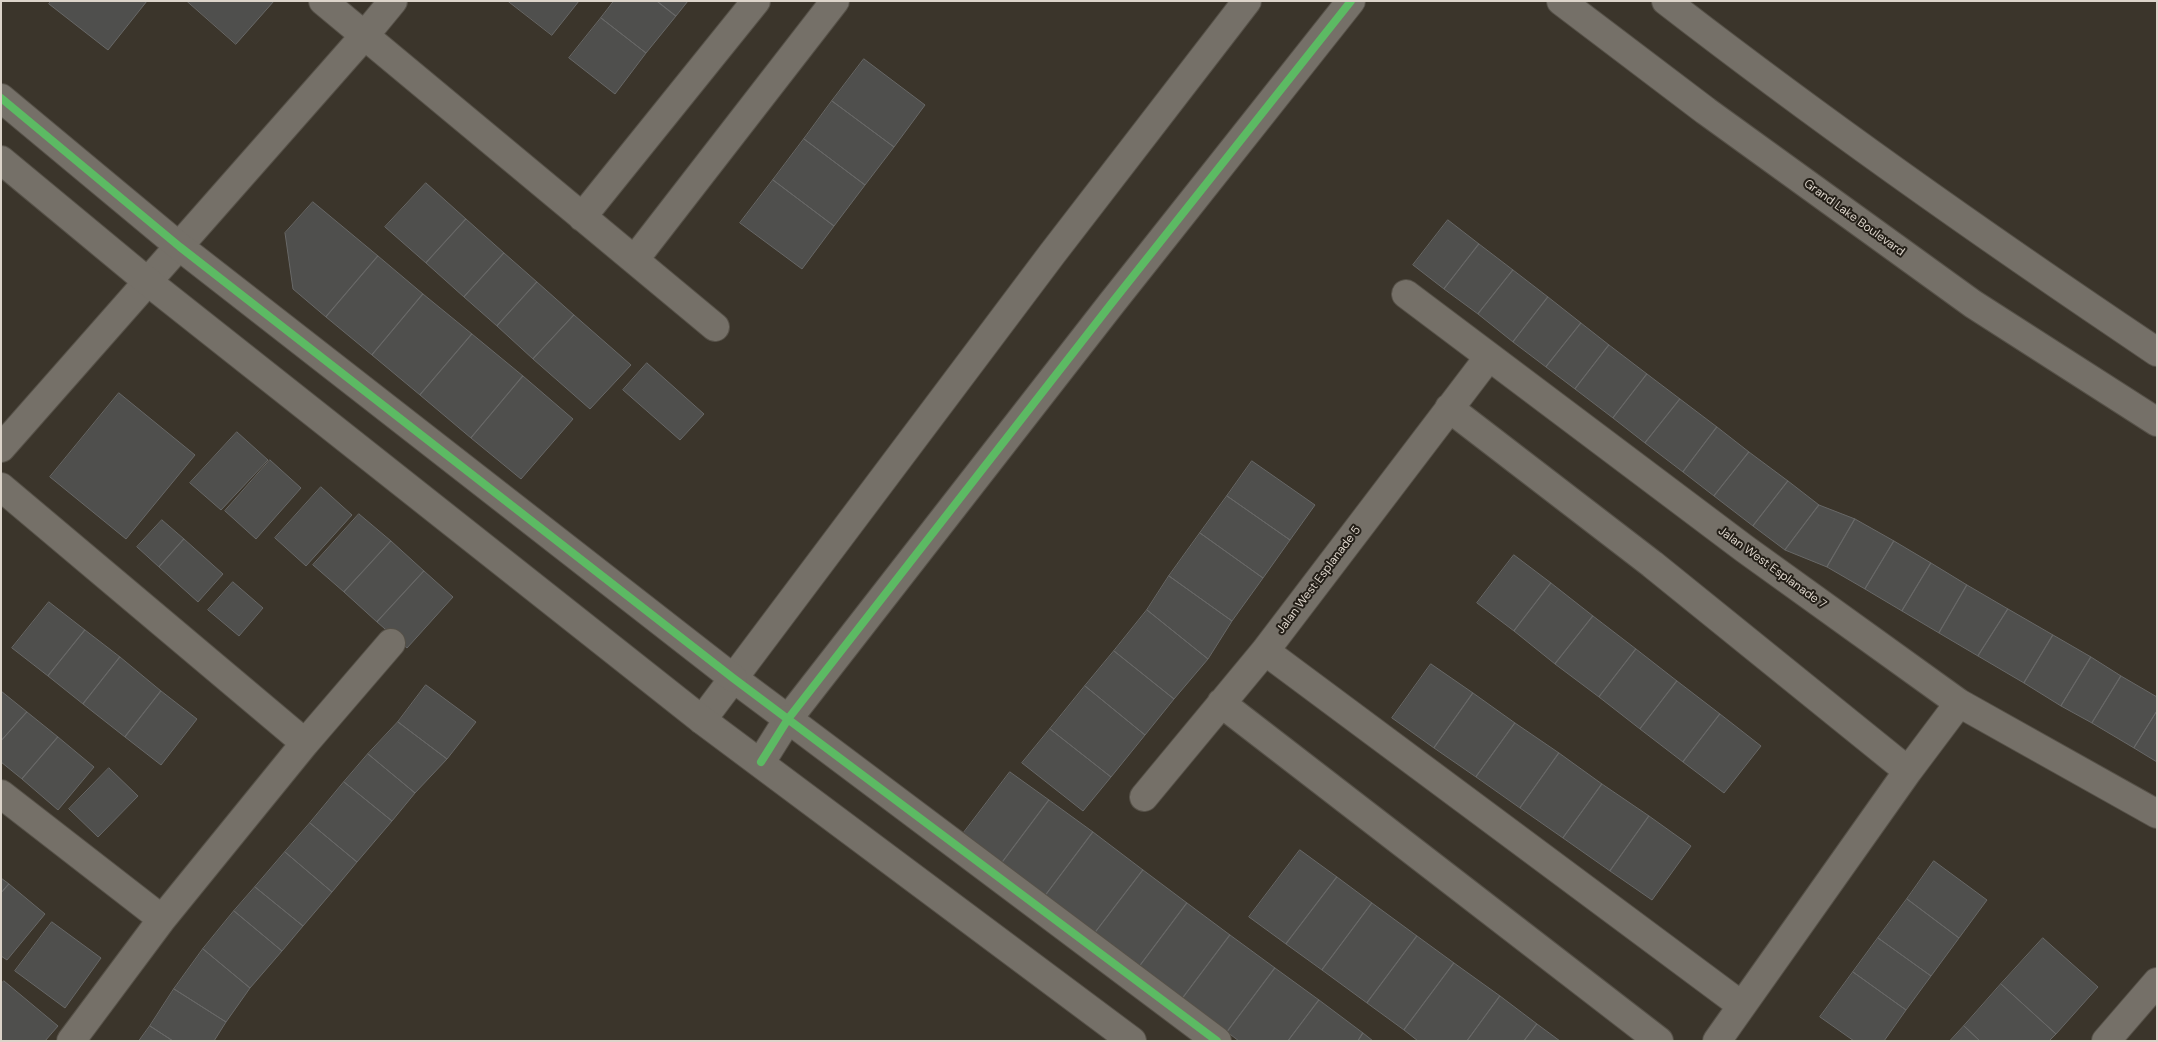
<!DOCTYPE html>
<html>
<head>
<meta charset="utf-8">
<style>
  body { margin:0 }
  #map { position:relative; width:2158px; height:1042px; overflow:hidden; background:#3b352b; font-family:"DM Sans",sans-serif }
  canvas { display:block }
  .frame { position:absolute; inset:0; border:2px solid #dcd4ca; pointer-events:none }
</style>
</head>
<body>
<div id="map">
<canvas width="2158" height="1042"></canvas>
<div class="frame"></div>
</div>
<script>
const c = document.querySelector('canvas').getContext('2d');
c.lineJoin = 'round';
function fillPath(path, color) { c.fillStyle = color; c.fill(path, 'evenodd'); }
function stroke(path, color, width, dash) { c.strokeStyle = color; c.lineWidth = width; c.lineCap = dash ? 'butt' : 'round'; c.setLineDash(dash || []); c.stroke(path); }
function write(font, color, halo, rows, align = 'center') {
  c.font = font + ' "DM Sans",sans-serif'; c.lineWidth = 4; c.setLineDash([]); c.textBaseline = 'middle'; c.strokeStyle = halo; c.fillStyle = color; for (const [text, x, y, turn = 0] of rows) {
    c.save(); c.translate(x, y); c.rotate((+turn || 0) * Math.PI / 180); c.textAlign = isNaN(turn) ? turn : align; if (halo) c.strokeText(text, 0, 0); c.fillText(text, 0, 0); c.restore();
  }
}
const building = new Path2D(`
  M51 1H147L108 50 49 4Z
  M187 1H274L236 44Z
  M508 1H579L552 35Z
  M614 1H657L676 16 646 53 601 18Z
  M657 1H688L676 16Z
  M601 18 646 53 615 94 569 58Z
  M864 59 925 105 894 147 832 101Z
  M832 101 894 147 865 185 804 139Z
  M804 139 865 185 834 226 773 180Z
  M773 180 834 226 802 269 740 223Z
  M426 183 466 219 426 263 385 227Z
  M313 202 378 256 326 317 293 289 285 233Z
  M466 219 504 253 464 297 426 263Z
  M1448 220 1479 244 1444 289 1413 265Z
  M1479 244 1513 270 1478 314 1444 289Z
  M504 253 537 282 497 326 464 297Z
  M378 256 423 294 372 355 326 317Z
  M1513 270 1548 297 1513 342 1478 314Z
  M537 282 574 315 533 359 497 326Z
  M423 294 472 334 420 395 372 355Z
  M1548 297 1581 323 1546 367 1513 342Z
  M574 315 631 365 590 409 533 359Z
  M1581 323 1609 345 1575 389 1546 367Z
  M472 334 523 376 471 438 420 395Z
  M1609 345 1647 374 1613 418 1575 389Z
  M647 363 704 414 680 440 623 390Z
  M1647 374 1680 399 1645 443 1613 418Z
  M523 376 573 419 521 479 471 438Z
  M119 393 195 455 126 539 50 477Z
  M1680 399 1717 427 1683 472 1645 443Z
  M1717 427 1749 452 1714 496 1683 472Z
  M237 432 268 460 221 510 190 483Z
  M1749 452 1788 481 1753 526 1714 496Z
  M270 460 301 488 256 539 225 511Z
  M1252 461 1315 505 1290 540 1227 496Z
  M1788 481 1819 505 1785 550 1753 526Z
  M321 487 352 515 306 566 275 538Z
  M1227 496 1290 540 1263 578 1200 533Z
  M1819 505 1855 519 1827 567 1785 550Z
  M359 514 391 541 344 592 313 565Z
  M1855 519 1894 541 1865 589 1827 567Z
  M162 520 184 539 159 567 137 547Z
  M1200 533 1263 578 1232 621 1169 576Z
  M184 539 223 574 198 602 159 567Z
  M391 541 424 571 377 622 344 592Z
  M1894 541 1931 563 1902 611 1865 589Z
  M1514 555 1551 583 1514 631 1477 603Z
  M1931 563 1967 585 1939 633 1902 611Z
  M424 571 453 597 407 648 377 622Z
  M1169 576 1232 621 1208 659 1147 610Z
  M233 582 263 608 239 636 208 610Z
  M1551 583 1593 616 1555 664 1514 631Z
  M1967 585 2008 609 1978 656 1939 633Z
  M49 602 85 630 48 676 12 648Z
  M2008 609 2053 635 2024 683 1978 656Z
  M1147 610 1208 659 1174 699 1114 651Z
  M1593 616 1636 649 1599 697 1555 664Z
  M85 630 120 657 83 704 48 676Z
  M2053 635 2091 657 2061 706 2024 683Z
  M1636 649 1677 681 1640 729 1599 697Z
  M1114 651 1174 699 1145 735 1085 686Z
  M120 657 161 691 125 737 83 704Z
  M2091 657 2121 676 2092 723 2061 706Z
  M1431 664 1473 693 1434 748 1392 718Z
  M2121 676 2157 697V711L2134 748 2092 723Z
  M1677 681 1720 714 1683 762 1640 729Z
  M426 685 476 722 447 759 398 722Z
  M1085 686 1145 735 1111 777 1050 729Z
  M1 691 27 712 1 741Z
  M161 691 197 719 161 765 125 737Z
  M1473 693 1515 723 1476 777 1434 748Z
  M2157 711V762L2134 748Z
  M27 712 58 737 22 779 1 762V741Z
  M1720 714 1761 746 1724 793 1683 762Z
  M398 722 447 759 415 793 368 754Z
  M1515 723 1559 753 1520 808 1476 777Z
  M1050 729 1111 777 1083 811 1022 763Z
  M58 737 94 767 58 810 22 779Z
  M1559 753 1602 784 1563 838 1520 808Z
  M368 754 415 793 392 821 344 782Z
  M109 768 138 796 98 837 69 809Z
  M1010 772 1049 800 1001 864 962 835Z
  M344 782 392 821 357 862 310 823Z
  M1602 784 1649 816 1610 871 1563 838Z
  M1049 800 1093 832 1045 896 1001 864Z
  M1649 816 1691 846 1652 900 1610 871Z
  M310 823 357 862 332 892 285 852Z
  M1093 832 1143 870 1094 934 1045 896Z
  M1300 850 1337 877 1286 944 1249 917Z
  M285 852 332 892 303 926 255 887Z
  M1934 861 1987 900 1959 938 1907 899Z
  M1143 870 1187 903 1139 967 1094 934Z
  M1337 877 1372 903 1322 970 1286 944Z
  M1 878 9 884 1 893Z
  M9 884 45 914 7 960 1 956V893Z
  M255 887 303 926 282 951 234 911Z
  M1907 899 1959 938 1931 976 1878 938Z
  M1187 903 1230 935 1182 999 1139 967Z
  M1372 903 1417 936 1367 1003 1322 970Z
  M234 911 282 951 250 988 203 949Z
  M52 922 101 958 65 1008 15 971Z
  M1230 935 1275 968 1227 1032 1182 999Z
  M1417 936 1454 963 1404 1030 1367 1003Z
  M1878 938 1931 976 1906 1010 1853 972Z
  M2043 938 2098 987 2056 1034 2001 984Z
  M203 949 250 988 226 1022 174 989Z
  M1454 963 1500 996 1467 1041H1418L1404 1030Z
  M1275 968 1319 1000 1288 1041H1239L1227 1032Z
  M1853 972 1906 1010 1884 1041H1854L1820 1017Z
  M4 981 58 1026 45 1041H1V984Z
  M2001 984 2056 1034 2049 1041H1980L1964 1026Z
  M174 989 226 1022 214 1041H173L150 1026Z
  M1500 996 1537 1024 1524 1041H1467Z
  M1319 1000 1363 1033 1358 1041H1288Z
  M1537 1024 1560 1041H1524Z
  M150 1026 173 1041H139Z
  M1964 1026 1980 1041H1950Z
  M1363 1033 1373 1041H1358Z`);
const minor = new Path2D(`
  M323 1 715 327
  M582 217 756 1
  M635 259 835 1
  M1406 294 1745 549 1959 703 2157 814
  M1449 408 1652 564 1908 771
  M1 448 365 35 393 1
  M1 487 305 743
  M1265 651 1741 1005
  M733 678 788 719
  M1221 703 1659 1041
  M702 720 1052 254 1247 1
  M761 762 788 719 1111 304 1351 1
  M1 794 162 919
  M1144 797 1265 651 1488 358
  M71 1041 162 919 305 743 391 643
  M1717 1041 1908 771 1959 703
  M2106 1041 2157 982`);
const tertiary = new Path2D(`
  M1561 1 1706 111 1973 304 2157 422
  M1666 1C1825 124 1990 240 2157 352
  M1 98 180 247 733 678
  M1 160 147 281 702 720 1132 1041
  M788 719 1217 1041`);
const cycleway = new Path2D(`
  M1 98 180 247 733 678 1217 1041
  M761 762 788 719 1111 304 1351 1`);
const streetNames = [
  ["Grand Lake Boulevard",1854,218,36],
  ["Jalan West Esplanade 7",1772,568,36],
  ["Jalan West Esplanade 5",1319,580,-53]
];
fillPath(building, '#4f4f4d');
stroke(building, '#686867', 1);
stroke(minor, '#565148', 30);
stroke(tertiary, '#565148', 30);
stroke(minor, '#757068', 28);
stroke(tertiary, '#757068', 28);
stroke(cycleway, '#5cba63', 8);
write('12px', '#dcd4ca', '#231e17', streetNames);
</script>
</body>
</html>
